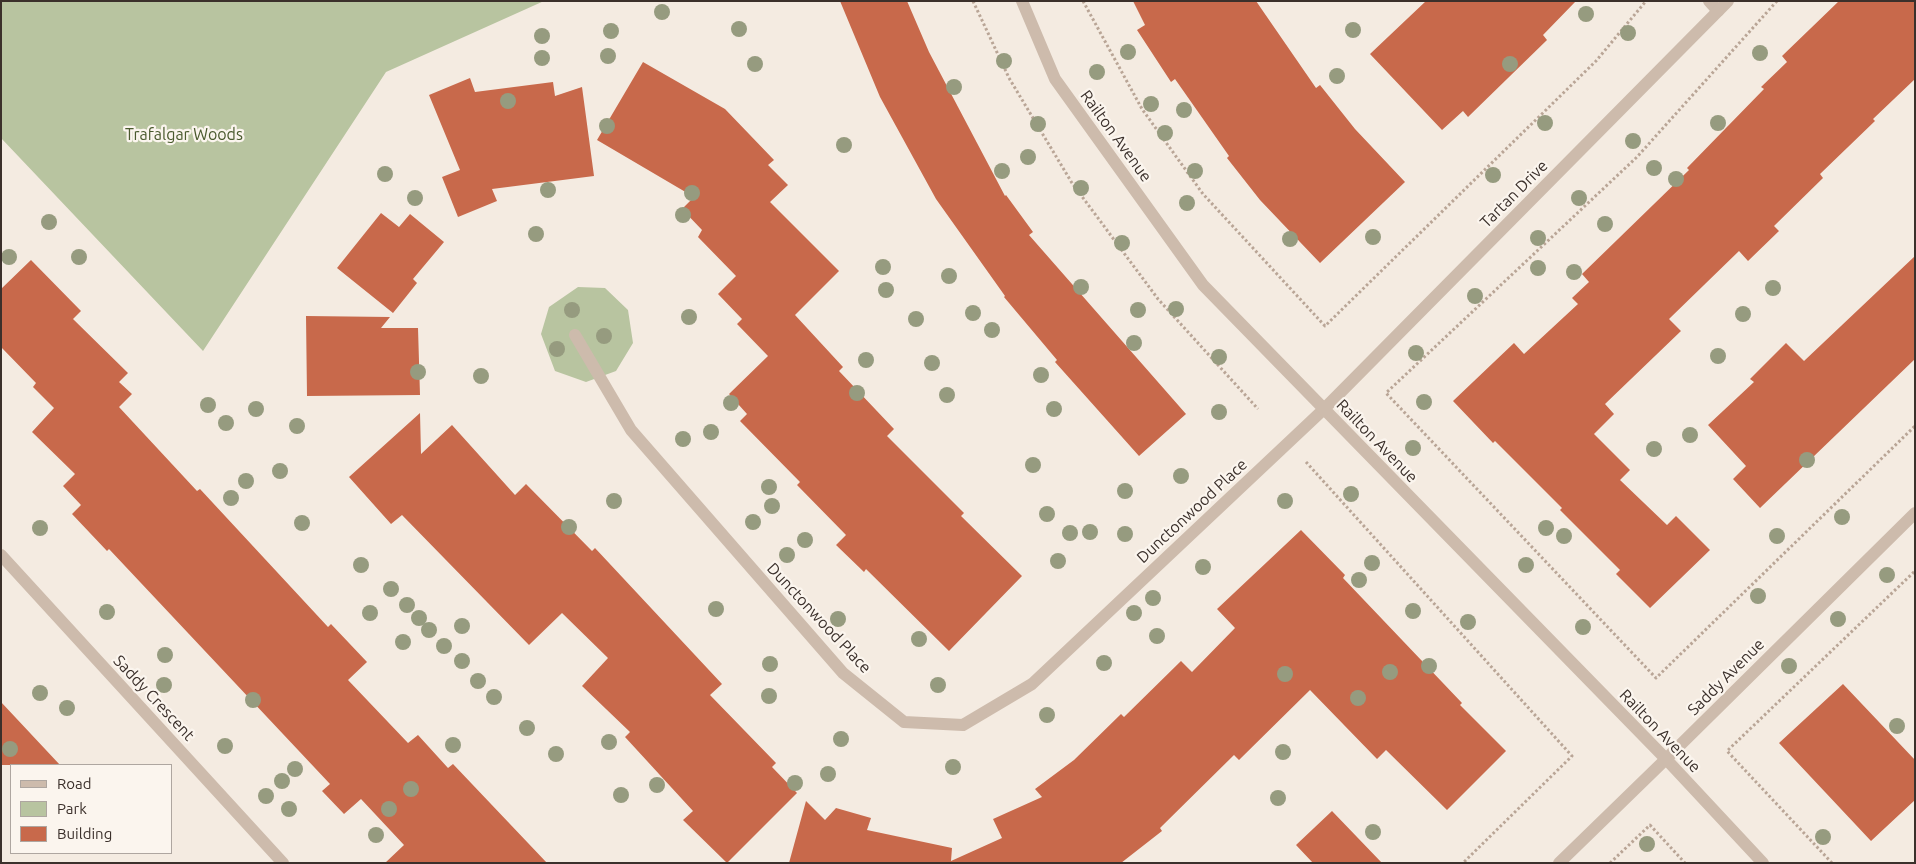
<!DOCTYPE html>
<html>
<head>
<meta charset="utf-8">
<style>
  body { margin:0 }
  #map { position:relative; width:1916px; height:864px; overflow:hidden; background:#f4ebe1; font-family:Ubuntu,sans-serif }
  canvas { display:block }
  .frame { position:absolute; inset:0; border:2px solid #3b302b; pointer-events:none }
  .legend { position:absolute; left:10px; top:764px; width:162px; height:90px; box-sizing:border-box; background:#fbf5ee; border:1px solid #aea6a0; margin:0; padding:6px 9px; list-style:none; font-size:15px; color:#3b302b }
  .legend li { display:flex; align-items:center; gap:10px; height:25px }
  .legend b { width:25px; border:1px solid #aea6a0 }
</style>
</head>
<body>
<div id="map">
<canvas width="1916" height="864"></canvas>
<div class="frame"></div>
<ul class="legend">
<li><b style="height:6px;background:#cdbbac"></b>Road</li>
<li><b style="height:14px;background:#b8c4a0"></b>Park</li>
<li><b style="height:14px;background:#c8694b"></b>Building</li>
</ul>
</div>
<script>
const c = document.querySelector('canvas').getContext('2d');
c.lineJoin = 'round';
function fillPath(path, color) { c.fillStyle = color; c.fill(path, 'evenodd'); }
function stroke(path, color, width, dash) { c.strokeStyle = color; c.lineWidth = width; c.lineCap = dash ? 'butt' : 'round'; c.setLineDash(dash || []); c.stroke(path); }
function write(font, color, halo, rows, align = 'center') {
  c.font = font + ' Ubuntu,sans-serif'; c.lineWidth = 4.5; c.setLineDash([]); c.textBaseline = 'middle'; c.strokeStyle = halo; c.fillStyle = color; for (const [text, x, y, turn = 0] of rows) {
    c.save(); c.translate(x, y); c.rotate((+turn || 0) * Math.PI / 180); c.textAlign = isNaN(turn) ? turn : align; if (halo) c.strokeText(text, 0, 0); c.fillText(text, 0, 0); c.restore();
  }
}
const green = new Path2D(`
  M1 1H544L386 72 203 351 1 138Z
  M578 287 605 288 628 310 633 343 616 371 586 382 555 371 541 334 549 307Z`);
const building = new Path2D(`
  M840 1H907L929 52 1005 196 1006 195 1033 232 1029 235 1186 414 1139 456 1055 362 1057 360 1004 297 1005 296 936 199 880 97Z
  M1133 1H1256L1316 88 1320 85 1355 129 1405 182 1320 263 1260 200 1227 158 1229 156 1175 79 1171 82 1137 30 1145 25Z
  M1426 1H1576L1543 35 1547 40 1468 117 1463 111 1442 130 1370 54Z
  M1839 1H1915V79L1873 119 1875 121 1820 174 1823 178 1774 226 1779 231 1748 261 1739 251 1669 319 1681 331 1605 404 1614 414 1594 434 1630 470 1620 480 1667 525 1676 516 1710 550 1650 608 1616 574 1620 570 1560 510 1562 508 1495 441 1493 443 1453 401 1514 343 1524 354 1578 304 1572 298 1589 282 1582 274 1689 170 1687 168 1764 89 1761 87 1787 62 1782 56Z
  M643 62 725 109 774 160 768 165 788 185 770 202 839 271 795 315 843 367 839 371 894 429 887 436 964 513 961 516 1022 576 949 651 866 569 864 572 836 545 846 535 797 485 800 482 740 421 747 414 729 394 768 356 737 324 742 319 718 294 736 276 698 237 702 230 682 209 694 197 597 140Z
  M470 78 475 92 553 82 555 96 582 87 594 176 492 189 497 201 458 217 442 177 460 170 429 95Z
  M381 213 399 227 410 214 444 242 413 279 417 283 393 313 337 268Z
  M1915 256V359L1760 508 1733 479 1746 466 1708 425 1754 382 1750 379 1786 343 1804 361Z
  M31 260 81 311 73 319 128 373 119 382 132 394 119 407 197 491 200 489 328 627 331 624 367 662 348 680 408 743 418 735 448 768 453 764 547 863H385L404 845 361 799 344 814 322 791 330 784 109 549 107 551 72 514 81 505 63 486 75 474 32 432 54 408 33 387 36 383 1 347V289Z
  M306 316 390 317 381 328H418L420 395 307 396Z
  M420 413 421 454 452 425 515 495 526 484 592 551 595 548 722 684 710 695 776 763 772 767 797 793 727 863 683 820 693 811 625 737 630 732 582 686 608 658 562 613 529 645 402 515 391 524 349 477Z
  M1301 530 1345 575 1343 578 1462 703 1460 705 1506 751 1447 810 1386 750 1377 759 1310 690 1239 760 1234 755 1160 828 1162 831 1121 863H789L806 801 825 820 836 808 871 818 867 830 952 848 951 861 1002 838 993 819 1042 797 1035 789 1074 760 1121 714 1124 717 1181 661 1192 672 1235 628 1217 609Z
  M1843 684 1915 760V800L1871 841 1779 743Z
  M1 702 60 765H1Z
  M1332 811 1382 863H1313L1296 845Z`);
const path = new Path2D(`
  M973 1 1009 78 1072 183 1158 299 1258 409
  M1083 1 1142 109 1203 194 1325 326 1596 61 1646 1
  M1777 1 1637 157 1386 393 1656 678 1915 426
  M1306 462 1572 756 1463 863
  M1610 863 1650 825 1685 863
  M1832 863 1727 751 1915 571`);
const minor = new Path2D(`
  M1709 1 1718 11
  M575 335 631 430 843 673 904 722 963 725 1032 684 1324 409
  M1 555 283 863
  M1559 863 1666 759`);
const tertiary = new Path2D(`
  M1022 1 1055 79 1203 285 1666 759 1763 863
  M1324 409 1728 1
  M1666 759 1915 513`);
const trees = [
  [662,12],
  [1586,14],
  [739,29],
  [1353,30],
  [611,31],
  [1628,33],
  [542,36],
  [1128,52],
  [1760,53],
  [608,56],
  [542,58],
  [1004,61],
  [755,64],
  [1510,64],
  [1097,72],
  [1337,76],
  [954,87],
  [508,101],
  [1151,104],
  [1184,110],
  [1545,123],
  [1718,123],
  [1038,124],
  [607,126],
  [1165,133],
  [1633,141],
  [844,145],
  [1028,157],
  [1654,168],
  [1002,171],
  [1195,171],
  [385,174],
  [1493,175],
  [1676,179],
  [1081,188],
  [548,190],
  [692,193],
  [415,198],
  [1579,198],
  [1187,203],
  [683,215],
  [49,222],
  [1605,224],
  [536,234],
  [1373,237],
  [1538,238],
  [1290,239],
  [1122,243],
  [9,257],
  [79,257],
  [883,267],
  [1538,268],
  [1574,272],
  [949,276],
  [1081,287],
  [1773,288],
  [886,290],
  [1475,296],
  [1176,309],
  [572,310],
  [1138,310],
  [973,313],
  [1743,314],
  [689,317],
  [916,319],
  [992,330],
  [604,336],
  [1134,343],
  [557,349],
  [1416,353],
  [1718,356],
  [1219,357],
  [866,360],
  [932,363],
  [418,372],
  [1041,375],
  [481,376],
  [857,393],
  [947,395],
  [1424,402],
  [731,403],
  [208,405],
  [256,409],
  [1054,409],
  [1219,412],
  [226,423],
  [297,426],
  [711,432],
  [1690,435],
  [683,439],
  [1413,448],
  [1654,449],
  [1807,460],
  [1033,465],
  [280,471],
  [1181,476],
  [246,481],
  [769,487],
  [1125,491],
  [1351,494],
  [231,498],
  [614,501],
  [1285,501],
  [772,506],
  [1047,514],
  [1842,517],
  [753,522],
  [302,523],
  [569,527],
  [40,528],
  [1546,528],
  [1090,532],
  [1070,533],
  [1125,534],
  [1564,536],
  [1777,536],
  [805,540],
  [787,555],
  [1058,561],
  [1372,563],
  [361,565],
  [1526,565],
  [1203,567],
  [1887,575],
  [1359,580],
  [391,589],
  [1758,596],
  [1153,598],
  [407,605],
  [716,609],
  [1413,611],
  [107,612],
  [370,613],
  [1134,613],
  [419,618],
  [838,619],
  [1838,619],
  [1468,622],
  [462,626],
  [1583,627],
  [429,630],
  [1157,636],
  [919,639],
  [403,642],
  [444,646],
  [165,655],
  [462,661],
  [1104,663],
  [770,664],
  [1429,666],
  [1789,666],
  [1390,672],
  [1285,674],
  [478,681],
  [164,685],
  [938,685],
  [40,693],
  [769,696],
  [494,697],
  [1358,698],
  [253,700],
  [67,708],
  [1047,715],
  [1897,726],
  [527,728],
  [841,739],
  [609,742],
  [453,745],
  [225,746],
  [10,749],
  [1283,752],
  [556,754],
  [953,767],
  [295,769],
  [828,774],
  [282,781],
  [795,783],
  [657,785],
  [411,789],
  [621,795],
  [266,796],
  [1278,798],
  [289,809],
  [389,809],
  [1373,832],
  [376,835],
  [1823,837],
  [1647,844]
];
const parkNames = [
  ["Trafalgar Woods",184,135]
];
const streetNames = [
  ["Railton Avenue",1116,136,54],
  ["Tartan Drive",1514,194,-45],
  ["Railton Avenue",1377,441,46],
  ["Dunctonwood Place",1192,511,-43],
  ["Dunctonwood Place",819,618,47],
  ["Saddy Avenue",1726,677,-45],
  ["Saddy Crescent",154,698,47],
  ["Railton Avenue",1660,731,46]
];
fillPath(green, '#b8c4a0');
fillPath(building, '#c8694b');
stroke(path, '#b9a596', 3, [2.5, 2.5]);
stroke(minor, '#cdbbac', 12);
stroke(tertiary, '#cdbbac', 12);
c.fillStyle = '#969b7f';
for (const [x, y] of trees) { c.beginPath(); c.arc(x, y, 8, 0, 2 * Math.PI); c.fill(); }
write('16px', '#4a5a2e', '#fbf5ee', parkNames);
write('16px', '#3b302b', '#fbf5ee', streetNames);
</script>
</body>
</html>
